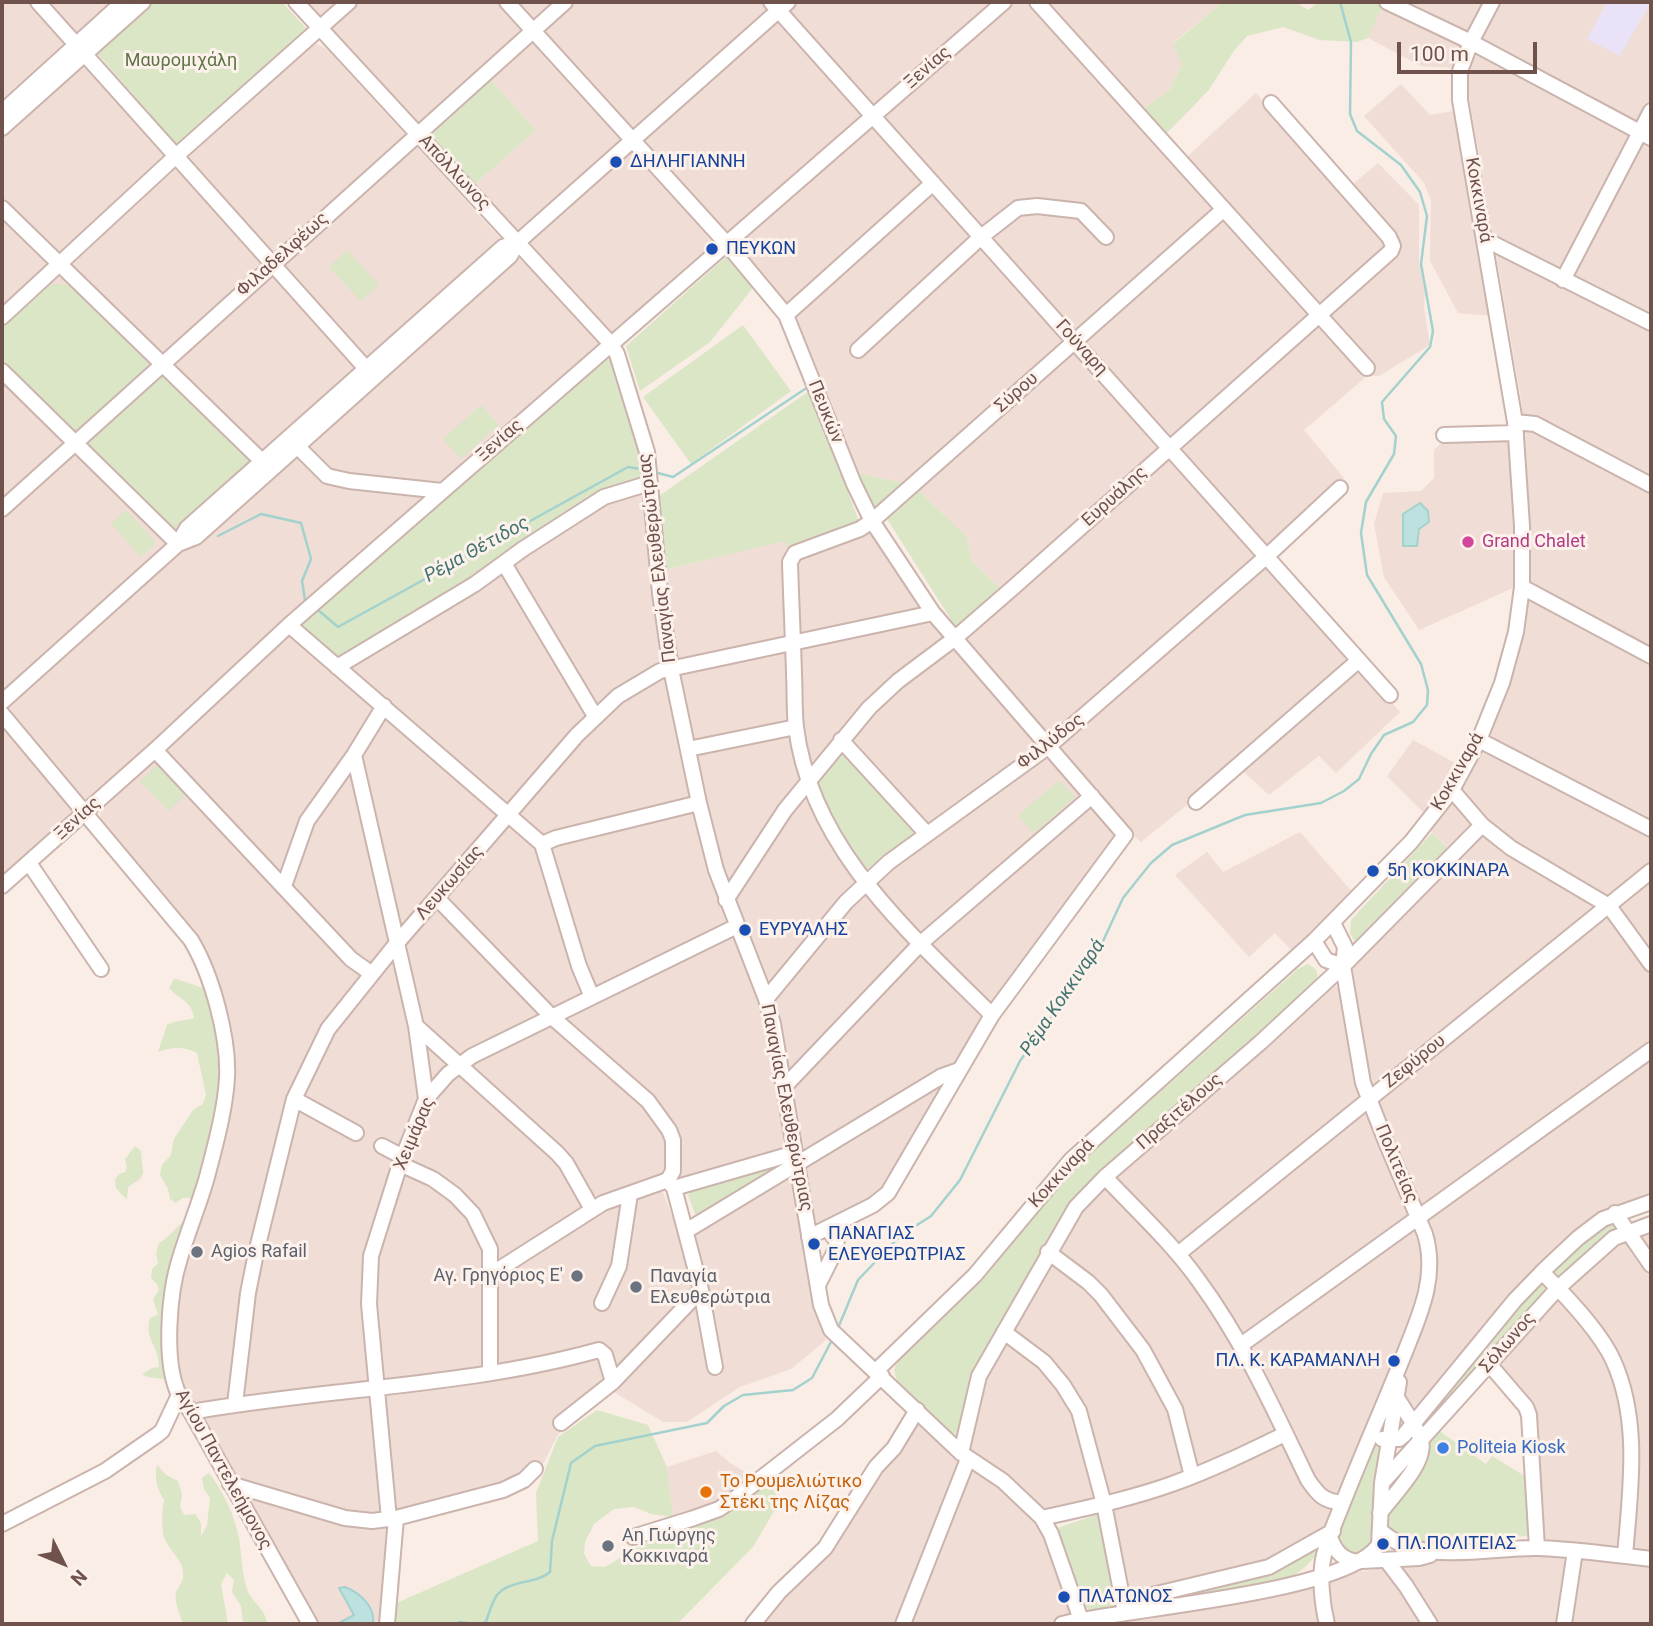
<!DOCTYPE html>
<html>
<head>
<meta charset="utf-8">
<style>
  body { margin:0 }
  #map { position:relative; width:1653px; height:1626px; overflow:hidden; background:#faede5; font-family:Roboto,sans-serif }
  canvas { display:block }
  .frame { position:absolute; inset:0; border:4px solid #70524d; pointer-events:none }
  .north { position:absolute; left:28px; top:1528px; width:70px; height:70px; -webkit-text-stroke:5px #fdf2eb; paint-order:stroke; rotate:133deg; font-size:19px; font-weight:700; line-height:28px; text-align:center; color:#70524d }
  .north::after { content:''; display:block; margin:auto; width:24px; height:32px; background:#70524d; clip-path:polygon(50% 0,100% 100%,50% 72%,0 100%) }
  .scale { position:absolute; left:1397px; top:42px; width:140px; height:32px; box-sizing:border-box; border:4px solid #70524d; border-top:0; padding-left:9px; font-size:21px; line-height:24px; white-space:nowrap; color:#70524d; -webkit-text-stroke:5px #fdf2eb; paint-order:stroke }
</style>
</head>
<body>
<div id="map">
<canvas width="1653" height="1626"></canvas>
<div class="frame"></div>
<div class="north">N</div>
<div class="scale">100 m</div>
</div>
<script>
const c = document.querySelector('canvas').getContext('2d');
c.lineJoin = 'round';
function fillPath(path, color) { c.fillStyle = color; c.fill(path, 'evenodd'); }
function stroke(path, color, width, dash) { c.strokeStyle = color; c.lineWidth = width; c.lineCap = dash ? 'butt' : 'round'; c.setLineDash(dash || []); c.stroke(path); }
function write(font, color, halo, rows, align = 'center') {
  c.font = font + ' Roboto,sans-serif'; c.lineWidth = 6; c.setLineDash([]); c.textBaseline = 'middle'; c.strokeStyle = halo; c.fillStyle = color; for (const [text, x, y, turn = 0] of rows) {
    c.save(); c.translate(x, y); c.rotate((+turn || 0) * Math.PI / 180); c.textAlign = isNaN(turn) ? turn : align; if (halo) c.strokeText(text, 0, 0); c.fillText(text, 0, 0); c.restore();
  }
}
const residential = new Path2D(`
  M2 2H118L2 107Z
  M300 2H779L515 237 470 189 536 130 482 70 414 131Z
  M797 2H993L614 335 524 245Z
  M1012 2H1223L1173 43 1182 64 1169 91 1142 109 1177 166 1256 93 1342 193 1378 163 1419 205V262L1425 293 1424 307 1430 345 1379 376H1367L1304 430 1344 478 1259 555 1400 712 1336 773 1319 756 1269 795 1234 763 1193 800 1141 842 1129 832 1050 739 928 827 841 733 857 880 881 875 1049 752 1121 836 985 1015 883 1190 865 1203 821 1224 813 1223 774 1001 759 957 721 871 682 692 664 570 785 541 794 562 868 530 920 607 955 649 1010 598 972 561 967 537 919 491 902 483 859 473 795 313 732 245Z
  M1412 2H1486L1452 68 1421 66 1368 38 1382 4 1411 7Z
  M1499 2H1651V825L1484 740 1513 671 1521 638 1529 582 1522 405 1466 80 1472 53Z
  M317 44 327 49 501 239 604 345 235 668 2 880V137L83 61 177 163 306 48Z
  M1401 84 1430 115 1454 111 1491 316 1458 313 1430 261 1431 201 1424 183 1364 116Z
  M1512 438 1515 501 1513 588 1419 630 1384 577 1374 524 1383 493 1421 491 1434 478V450L1445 439Z
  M643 490 657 628 684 757 766 1015 777 1078 787 1153 683 1178 666 1177 662 1190 680 1237 784 1178 792 1176 812 1298 826 1340 791 1369 740 1387 687 1422H663L614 1392 575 1418 557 1436 537 1476 515 1492 401 1524 393 1604 395 1624H316L181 1394 176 1358 174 1311 184 1257 212 1176 211 970 102 827 100 814 106 802 289 634 334 673 594 507Z
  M1413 740 1457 764 1425 814 1387 776Z
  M1482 745 1651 835V1199L1617 1209 1419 1409 1410 1404 1401 1387 1406 1369 1432 1300 1438 1257 1436 1244 1370 1085 1362 1051 1351 975 1354 960 1457 856 1429 830Z
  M1300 832 1353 893 1293 952 1275 933 1249 957 1175 875 1207 852 1223 872Z
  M1334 984 1338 988 1356 1077 1367 1113 1422 1241 1426 1261 1418 1303 1327 1530 1271 1563 1127 1598 1106 1496 1044 1509 1015 1480 980 1460 972 1452 970 1441 982 1377 1073 1223 1091 1199 1328 985Z
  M1651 1231V1554L1540 1543 1537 1478 1539 1428 1529 1397 1500 1363 1540 1313 1571 1282 1615 1247Z
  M915 1421 961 1465 996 1485 1037 1521 1046 1535 1075 1624H761L822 1558 868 1485Z
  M716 1451 730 1463 750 1475 745 1486 722 1502 703 1510 673 1517 667 1467Z
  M1526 1553 1569 1555 1559 1624H1097L1264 1600 1357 1572 1441 1560Z
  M1580 1557 1651 1566V1624H1567Z`);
const education = new Path2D(`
  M1607 2H1651L1620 56 1587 39Z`);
const green = new Path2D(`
  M154 2H282L306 28 177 145 97 53Z
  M1223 2H1296L1308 10 1319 2H1384L1368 38 1357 42 1320 40 1283 27 1247 36 1233 52 1208 91 1165 135 1142 109 1169 91 1182 64 1173 44Z
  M489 78 536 130 470 189 422 138Z
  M347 250 379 285 361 301 329 267Z
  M728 255 755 285 710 342 640 391 626 346Z
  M48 284 72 285 154 363 80 431 75 433 69 431 2 364V328Z
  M743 325 791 391 691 464 643 397Z
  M607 356 612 357C624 397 639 437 642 479L506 558 345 656 337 658 298 627 317 607 334 596Z
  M159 376 169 377 256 460 174 532 87 446V441Z
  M809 391 860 524 788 550 785 541 664 570 659 496Z
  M481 405 499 425 461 459 443 439Z
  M859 473 902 483 872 510Z
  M919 491 967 537 972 561 1001 589 957 629 887 519Z
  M126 510 156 543 141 557 111 524Z
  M844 748 917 832 866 870 851 853 815 784Z
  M157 765 186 794 169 811 140 782Z
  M1059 780 1075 797 1034 833 1018 816Z
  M1432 833 1451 851 1356 944 1350 933 1351 920Z
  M1308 964C1318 970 1319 973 1316 984L1105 1171 979 1365 961 1433 952 1434 897 1381 894 1370 898 1361 982 1281 1074 1169 1298 969Z
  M174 979C179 979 204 988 209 991L223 1061 221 1093 195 1202 189 1198H182L176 1203 170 1199 168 1189 160 1175 162 1165 171 1155 174 1139 193 1110 203 1104 206 1095 197 1053C184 1046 172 1047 158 1052L167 1025C175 1020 185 1021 194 1018 192 1000 179 1000 169 988Z
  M135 1146 141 1151 143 1173 140 1179 128 1187 127 1200 116 1188 115 1180 119 1174 125 1172 127 1167 125 1159Z
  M787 1162V1164L699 1216 695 1214 688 1195 693 1190Z
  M1615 1220 1620 1229 1592 1248 1557 1280 1549 1273C1569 1253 1590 1233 1615 1220Z
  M184 1221 183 1230 171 1383C162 1375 151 1381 142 1374L152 1368 159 1367C159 1344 144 1341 150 1318L158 1315 153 1299 159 1290 157 1284 151 1278 152 1269 158 1263 156 1253 159 1243C170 1237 175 1228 184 1221Z
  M1543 1279 1550 1287 1499 1340 1426 1424 1423 1420 1431 1406Z
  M597 1410 648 1425 667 1467 673 1517 651 1514 634 1507 614 1509 594 1524 585 1542 584 1554 591 1566 605 1567 643 1544 723 1510 775 1478 777 1506 753 1547 677 1624H397L394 1604 538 1541 536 1493 558 1437Z
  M1436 1431 1441 1432 1486 1464 1492 1456 1528 1478 1527 1536 1414 1543C1399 1540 1384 1531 1387 1513L1427 1443Z
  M1373 1444H1378L1382 1448 1377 1537 1370 1552 1351 1556 1338 1542 1337 1535Z
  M157 1465 166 1475 178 1481 182 1494 180 1507 184 1515 195 1514 201 1523V1537L207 1525 210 1498 204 1489 202 1478 209 1473C223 1491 235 1516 239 1538 242 1555 241 1574 248 1592 254 1604 263 1606 268 1624H243L241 1606 232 1592 234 1580 227 1573 221 1584 228 1624H183C180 1615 174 1601 176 1592 178 1587 183 1582 183 1577 186 1559 165 1549 163 1533 162 1524 162 1509 164 1500 157 1488 154 1479 157 1465Z
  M1102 1513 1118 1608 1091 1611 1084 1606 1057 1528Z
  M1322 1544C1314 1561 1303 1570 1287 1580L1151 1603 1150 1599Z`);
const water = new Path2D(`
  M1420 503 1428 511 1429 522 1419 529 1417 546H1403V514Z
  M345 1587C360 1593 376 1607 373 1624H337L354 1615 339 1588Z`);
const stream = new Path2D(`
  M654 472 673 477 808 387
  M218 536 261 514 301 523 311 559 302 581 305 600
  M318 610 338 627 628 467 641 469
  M838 1328 858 1280 900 1236 931 1216 960 1180 1020 1061 1069 992 1079 970 1098 952 1123 898 1151 863 1172 845 1245 815 1321 803 1344 791 1359 779 1371 754 1384 735 1413 722 1427 705 1428 690 1421 664 1367 575 1361 533 1366 502 1394 454 1396 436 1384 419 1382 402 1430 347 1433 331 1421 264 1427 216 1420 192 1401 165 1357 131 1350 114 1351 42 1340 2
  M456 1624 459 1622 478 1624
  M480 1624 486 1622C489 1613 492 1602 497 1595 510 1579 535 1585 550 1572L552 1541 571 1463 595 1446 707 1423 724 1406 743 1395 793 1390 812 1378 832 1340`);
const minor = new Path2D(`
  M38 2 371 374
  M296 2 611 344 617 354 647 452 660 593 671 669 699 803 716 870 766 999 773 1024 821 1305 831 1330 961 1453 1003 1481 1042 1518 1051 1534 1081 1620
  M507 2 727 244 786 315 854 484 872 521 933 613 1125 835 992 1015 888 1193 873 1205 809 1237
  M771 2 1390 695
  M1037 2 1367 368
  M1387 2 1471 42 1651 138
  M2 112 123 2
  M2 128 143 2
  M2 208 269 468
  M1484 239 1651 323
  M1563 280 1651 111
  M786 315 933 183
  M2 317 176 156 349 2
  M858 350 981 237 1018 208 1037 206 1081 211 1106 237
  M2 371 178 544 187 528 503 247 518 242
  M1515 422 1535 424 1651 485
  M1444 435 1516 433
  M293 442 327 476 349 481 442 491
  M2 509 565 2
  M505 565 595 716
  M1522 587 1651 656
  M289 625 542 844 579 966 592 997
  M337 667 475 584 523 549 604 497 650 483
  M2 702 178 544 196 537 510 256 518 242 788 2
  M384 706 354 755 416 1026 426 1099
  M2 714 191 940C212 975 229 1037 227 1078 225 1111 215 1146 207 1177 199 1205 188 1231 180 1258 169 1292 163 1362 179 1395 182 1401 187 1406 191 1412L310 1624
  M841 740 927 834
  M1479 740 1651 829
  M688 749 796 727
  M155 750 351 959 372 974
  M1452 790 1482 825 1511 848 1609 906 1651 964
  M1196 802 1359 660
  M542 844 556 838 699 803
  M29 863 101 969
  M2 886 155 750 289 625 1004 2
  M284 886 307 821 354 755
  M437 898 552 1017 648 1101 669 1130 673 1140V1171L668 1180
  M726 900 785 810 869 708 898 681 954 639 1015 586 1391 251 1393 246 1389 237 1271 103
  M1314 941 1326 960 1343 966 1345 947 1333 923
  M766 999 846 902 889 862 1049 746 1267 556 1340 488
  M992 1015C910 933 811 849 796 727 794 709 795 691 794 674 793 636 791 599 790 562L795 553 860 529 872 521 1224 209
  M416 1026 557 1153 566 1163 592 1209
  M785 1086 921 943 1092 796
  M294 1099 356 1133
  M382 1146 403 1157
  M400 1164 433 1179 455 1195 473 1214 490 1249V1373
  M1105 1177C1137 1211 1172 1243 1199 1281 1244 1342 1275 1412 1308 1480 1319 1496 1324 1501 1343 1503
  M668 1181 674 1188 795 1153
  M674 1188 701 1290 715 1367
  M1615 1213 1651 1265
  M686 1231 942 1076 959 1070
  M1048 1252 1088 1282 1101 1295 1143 1350 1175 1409 1192 1476
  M1178 1254 1651 871
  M1542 1272C1565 1295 1599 1330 1613 1360 1641 1421 1630 1492 1625 1556
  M490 1275 603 1203 668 1180
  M818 1285 837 1247 836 1240 827 1228
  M602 1303 619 1266 630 1194
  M1004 1332 1044 1362 1063 1385 1079 1411 1104 1504 1125 1612
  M1241 1345 1651 1050
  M1490 1365 1526 1407 1529 1415 1537 1548
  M877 1370 975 1275 1071 1160 1314 941 1411 842 1452 790 1479 740 1502 683 1516 632 1522 587V526L1515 422 1460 100V71L1471 42 1492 2
  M235 1404 248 1293 256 1253 294 1099 328 1029 397 943 577 735 618 696 660 671 933 613
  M191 1412C326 1388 466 1387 599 1350L605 1355 613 1382
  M561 1423 613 1382 701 1290
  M1382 1439H1399L1404 1435 1515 1300 1545 1269 1578 1238 1603 1219 1651 1202
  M961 1453 979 1376 1076 1207 1105 1177 1261 1042 1343 966 1482 825
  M1382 1483 1558 1288 1614 1238 1651 1224
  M230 1484 345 1518 372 1521 396 1518 503 1490 524 1480 535 1469
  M1380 1513C1392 1496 1427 1463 1421 1441 1417 1426 1404 1410 1396 1396
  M1042 1518C1086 1508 1130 1499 1172 1484 1211 1470 1248 1452 1285 1434
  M389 1519 369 1304 371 1256 400 1164 426 1099 448 1074 472 1056 737 926
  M2 1524 105 1471 157 1435 162 1431 179 1395
  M1380 1530C1418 1567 1489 1547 1537 1548 1575 1549 1614 1555 1651 1559
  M633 1537 694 1518 719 1509 737 1497 837 1419 882 1376
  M1330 1537C1335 1552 1343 1560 1358 1562
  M1362 1561 1419 1558 1430 1555
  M1387 1561 1406 1586 1430 1624
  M1125 1612 1144 1597 1269 1567 1333 1531
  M387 1624 396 1518
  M753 1624 779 1592 825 1548 876 1467 894 1448 917 1410
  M903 1624 968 1459
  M1062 1624C1127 1608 1344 1594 1379 1545L1382 1483 1399 1382
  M1327 1624C1322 1604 1319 1575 1324 1555 1328 1537 1337 1518 1344 1500 1364 1449 1387 1398 1407 1347 1422 1310 1437 1274 1425 1234L1386 1142 1363 1083 1343 966
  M1564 1624 1575 1551`);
const markers = [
  [616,162,7,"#1a4fb4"],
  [712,249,7,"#1a4fb4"],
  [1468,542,7,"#d1479c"],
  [1373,871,7,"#1a4fb4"],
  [745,930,7,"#1a4fb4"],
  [814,1244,7,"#1a4fb4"],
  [197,1252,7,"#6b7280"],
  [577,1276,7,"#6b7280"],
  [636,1287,7,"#6b7280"],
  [1394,1361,7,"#1a4fb4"],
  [1443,1448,7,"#3f7fe0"],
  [706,1492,7,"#e8710a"],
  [1383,1544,7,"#1a4fb4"],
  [608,1546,7,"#6b7280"],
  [1064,1597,7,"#1a4fb4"]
];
const parkNames = [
  ["Μαυρομιχάλη",181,61]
];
const streetNames = [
  ["Ξενίας",928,68,-41],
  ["Απόλλωνος",454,173,47],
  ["Κοκκιναρά",1478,200,80],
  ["Φιλαδελφέως",283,255,-42],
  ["Γούναρη",1081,348,48],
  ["Σύρου",1017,393,-41],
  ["Πευκών",825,412,68],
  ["Ξενίας",500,441,-41],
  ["Ευρυάλης",1115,497,-42],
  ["Παναγίας Ελευθερώτριας",658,558,-97],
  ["Φιλλύδος",1051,742,-38],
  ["Κοκκιναρά",1458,772,-60],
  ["Ξενίας",78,819,-42],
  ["Λευκωσίας",450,883,-49],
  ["Ζεφύρου",1415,1062,-39],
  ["Παναγίας Ελευθερώτριας",786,1108,79],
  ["Πραξιτέλους",1180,1112,-41],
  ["Χειμάρας",415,1134,-67],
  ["Πολιτείας",1396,1164,67],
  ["Κοκκιναρά",1062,1174,-47],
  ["Σόλωνος",1508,1343,-49],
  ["Αγίου Παντελεήμονος",223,1470,61]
];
const transitNames = [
  ["ΔΗΛΗΓΙΑΝΝΗ",630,162],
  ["ΠΕΥΚΩΝ",726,249],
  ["5η ΚΟΚΚΙΝΑΡΑ",1387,871],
  ["ΕΥΡΥΑΛΗΣ",759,930],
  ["ΠΑΝΑΓΙΑΣ",828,1234],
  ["ΕΛΕΥΘΕΡΩΤΡΙΑΣ",828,1255],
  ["ΠΛ. Κ. ΚΑΡΑΜΑΝΛΗ",1380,1361,"right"],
  ["ΠΛ.ΠΟΛΙΤΕΙΑΣ",1397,1544],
  ["ΠΛΑΤΩΝΟΣ",1078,1597]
];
const hotelNames = [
  ["Grand Chalet",1482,542]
];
const worshipNames = [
  ["Agios Rafail",211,1252],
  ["Αγ. Γρηγόριος Ε'",563,1276,"right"],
  ["Παναγία",650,1277],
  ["Ελευθερώτρια",650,1298],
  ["Αη Γιώργης",622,1536],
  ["Κοκκιναρά",622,1557]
];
const shopNames = [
  ["Politeia Kiosk",1457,1448]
];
const foodNames = [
  ["Το Ρουμελιώτικο",720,1482],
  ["Στέκι της Λίζας",720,1503]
];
const waterNames = [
  ["Ρέμα Θέτιδος",477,550,-29],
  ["Ρέμα Κοκκιναρά",1063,998,-56]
];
fillPath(residential, '#f0ddd5');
fillPath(education, '#eae2f6');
fillPath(green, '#dae6c5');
fillPath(water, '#bce1de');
stroke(water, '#a3d2ce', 2);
stroke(stream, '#a3d2ce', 2.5);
stroke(minor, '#cab4ad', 18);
stroke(minor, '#fff', 14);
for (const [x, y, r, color] of markers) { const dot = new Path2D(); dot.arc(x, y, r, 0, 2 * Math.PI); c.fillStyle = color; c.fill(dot); stroke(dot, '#fdf2eb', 2.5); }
write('18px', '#5e7447', '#fdf2eb', parkNames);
write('18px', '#70524d', '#fdf2eb', streetNames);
write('18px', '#164399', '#fdf2eb', transitNames, 'left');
write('18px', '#b23c85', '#fdf2eb', hotelNames, 'left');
write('18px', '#5b616d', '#fdf2eb', worshipNames, 'left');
write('18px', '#366cbe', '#fdf2eb', shopNames, 'left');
write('18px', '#c56008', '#fdf2eb', foodNames, 'left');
write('italic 19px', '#427470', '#fdf2eb', waterNames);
</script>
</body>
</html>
